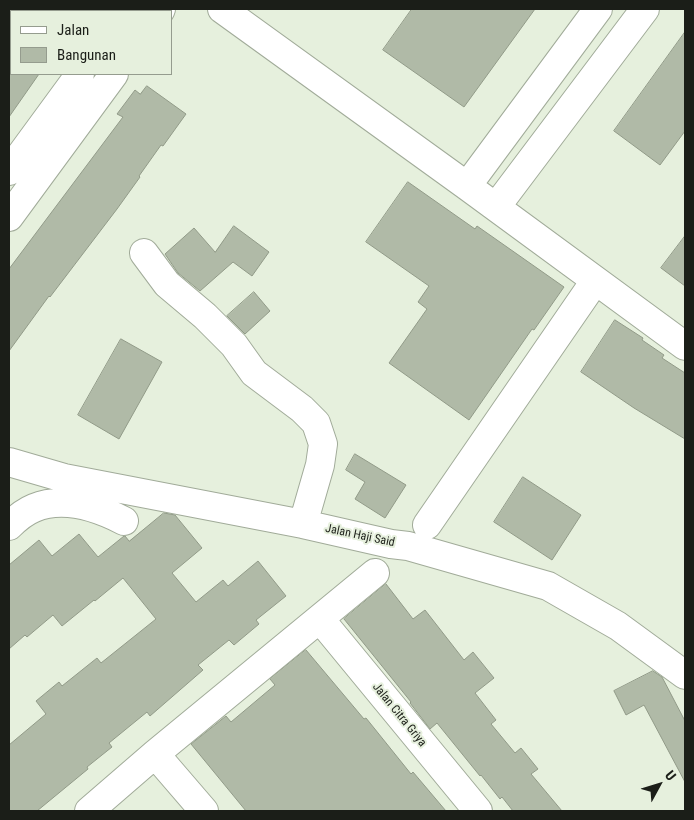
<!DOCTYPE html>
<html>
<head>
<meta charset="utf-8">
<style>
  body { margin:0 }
  #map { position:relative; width:694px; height:820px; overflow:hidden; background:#e6f0dd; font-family:"Roboto Condensed",sans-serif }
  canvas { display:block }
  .frame { position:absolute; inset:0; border:10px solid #1b1e18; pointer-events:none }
  .legend { position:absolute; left:10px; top:10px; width:162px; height:65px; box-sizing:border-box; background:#e6f0dd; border:1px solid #959c8e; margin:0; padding:6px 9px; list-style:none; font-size:15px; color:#1b1e18 }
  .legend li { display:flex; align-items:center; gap:10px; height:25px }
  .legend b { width:25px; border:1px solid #959c8e }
  .north { position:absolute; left:634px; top:760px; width:50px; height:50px; -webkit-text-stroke:4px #e6f0dd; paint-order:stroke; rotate:51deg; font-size:14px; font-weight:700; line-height:20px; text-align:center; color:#1b1e18 }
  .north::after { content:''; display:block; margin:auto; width:18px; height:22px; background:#1b1e18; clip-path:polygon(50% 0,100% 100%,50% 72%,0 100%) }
</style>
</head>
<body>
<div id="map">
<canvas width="694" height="820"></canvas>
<div class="frame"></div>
<ul class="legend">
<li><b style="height:6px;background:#fff"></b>Jalan</li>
<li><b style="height:14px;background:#b0baa7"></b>Bangunan</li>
</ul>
<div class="north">U</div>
</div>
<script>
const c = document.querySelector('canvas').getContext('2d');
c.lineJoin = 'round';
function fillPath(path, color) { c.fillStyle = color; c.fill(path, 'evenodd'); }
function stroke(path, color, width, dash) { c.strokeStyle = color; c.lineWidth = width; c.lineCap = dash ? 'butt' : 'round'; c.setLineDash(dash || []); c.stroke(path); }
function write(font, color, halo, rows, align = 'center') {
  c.font = font + ' "Roboto Condensed",sans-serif'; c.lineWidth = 4; c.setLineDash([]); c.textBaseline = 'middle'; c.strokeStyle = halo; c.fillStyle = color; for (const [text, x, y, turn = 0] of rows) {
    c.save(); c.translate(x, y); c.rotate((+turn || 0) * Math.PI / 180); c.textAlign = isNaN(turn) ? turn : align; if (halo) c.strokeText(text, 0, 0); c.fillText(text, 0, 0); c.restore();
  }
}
const building = new Path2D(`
  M412 9H535L464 107 383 50Z
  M685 32V131L660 165 614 131Z
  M9 74H39L9 117Z
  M147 86 186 114 163 146 161 145 139 176 140 177 117 209 50 297 49 296 9 351V269L123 117 117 114 135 90 140 94Z
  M408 182 475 229 477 226 564 287 534 330 532 329 469 420 389 363 427 309 418 302 429 286 366 242Z
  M234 226 269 252 252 276 233 262 200 291 178 273 165 254 194 228 215 252Z
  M685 236V286L661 268Z
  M254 292 270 311 245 334 227 316Z
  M615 320 643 338 642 340 664 355 662 358 685 373V439L634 408 581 372Z
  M121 339 162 362 119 439 78 415Z
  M355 454 406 485 385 518 355 499 365 482 346 470Z
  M523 477 581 515 552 560 494 522Z
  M164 513 175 515 202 548 172 573 196 602 223 580 228 586 258 561 286 596 256 620 259 624 234 645 229 640 198 665 203 670 150 716 147 712 109 743 112 747 87 767 88 769 37 811H9V745L46 714 36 701 59 682 62 686 97 658 101 663 156 619 123 578 95 601 94 600 62 626 53 615 27 637 25 635 9 649V565L39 540 52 556 79 534 98 557 124 536H125L129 541Z
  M386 584 413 619 425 610 464 660 473 652 494 678 475 693 496 720 491 724 515 753 521 748 538 769 531 774 562 811H513L502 797 500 799 481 775 480 776 437 723 430 729 410 703 411 702 344 619Z
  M306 650 364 719 366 718 411 774 413 772 446 811H246L191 744 226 716 231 722 275 685 270 679Z
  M653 671 662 677 685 721V782L644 705 626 715 614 691Z`);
const minor = new Path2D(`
  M222 9 467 186 685 346
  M127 11 129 9
  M160 11 161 9
  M9 171 80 74
  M467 186 598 9
  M496 207 645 9
  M9 217 114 74
  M144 253 167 284 205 316 234 345 254 373 302 409 316 423 323 444 320 465 303 524
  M9 462 64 478 303 524 391 544 408 546 548 586 618 626 685 675
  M427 525 595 281
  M9 526C16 519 24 512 34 508 63 496 97 507 124 521
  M320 619 478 811
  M155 754 204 811
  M89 811 155 754 375 573`);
const streetNames = [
  ["Jalan Haji Said",360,536,12],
  ["Jalan Citra Griya",399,715,51]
];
fillPath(building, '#b0baa7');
stroke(building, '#919a88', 1);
stroke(minor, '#a1ab99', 30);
stroke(minor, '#fff', 28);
write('12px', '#1b1e18', '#e6f0dd', streetNames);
</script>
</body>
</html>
